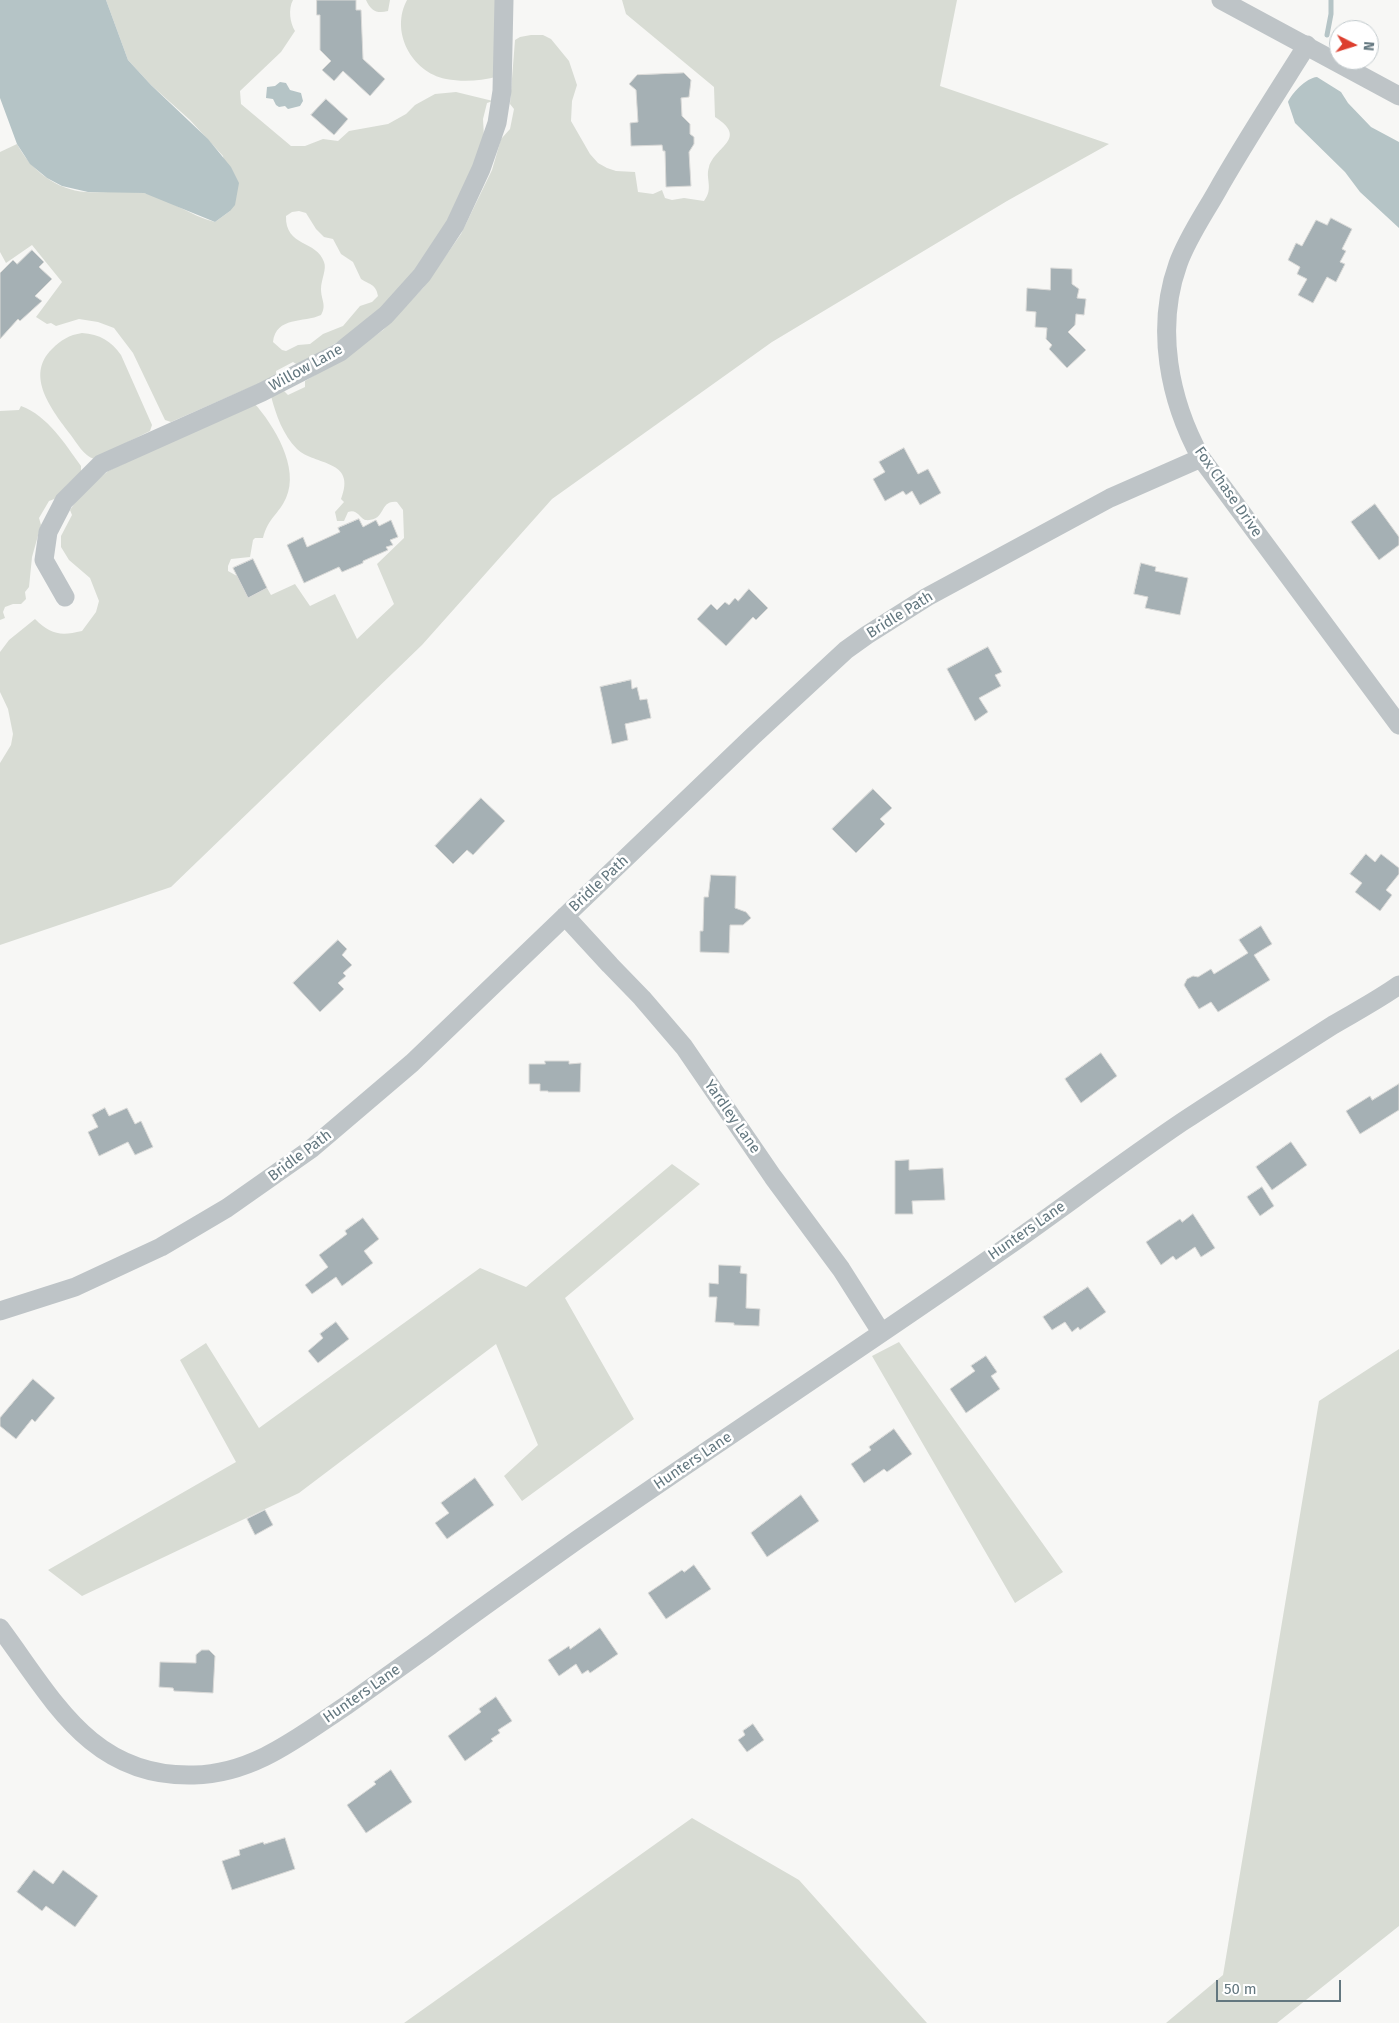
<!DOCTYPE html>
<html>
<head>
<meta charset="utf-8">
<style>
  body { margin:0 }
  #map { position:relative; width:1399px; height:2023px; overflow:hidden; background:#f7f7f5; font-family:"Fira Sans",sans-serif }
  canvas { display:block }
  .north { position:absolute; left:1329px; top:20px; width:50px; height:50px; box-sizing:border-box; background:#fff; border:1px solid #c1c9cc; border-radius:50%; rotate:95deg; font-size:14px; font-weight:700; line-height:20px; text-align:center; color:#63777f }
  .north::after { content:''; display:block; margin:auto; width:18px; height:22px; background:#dd3f2f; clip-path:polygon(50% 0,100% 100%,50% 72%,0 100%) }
  .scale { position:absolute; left:1216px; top:1980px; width:125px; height:22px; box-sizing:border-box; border:2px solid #63777f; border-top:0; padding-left:6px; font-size:15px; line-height:18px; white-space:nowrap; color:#63777f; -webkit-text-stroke:4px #fff; paint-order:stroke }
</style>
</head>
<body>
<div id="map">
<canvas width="1399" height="2023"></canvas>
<div class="north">N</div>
<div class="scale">50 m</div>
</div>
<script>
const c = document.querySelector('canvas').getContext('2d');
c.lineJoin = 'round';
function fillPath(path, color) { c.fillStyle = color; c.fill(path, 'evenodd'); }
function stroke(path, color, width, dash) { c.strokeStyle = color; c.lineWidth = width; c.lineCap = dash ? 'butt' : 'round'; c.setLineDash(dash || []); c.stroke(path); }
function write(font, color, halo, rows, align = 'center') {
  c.font = font + ' "Fira Sans",sans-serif'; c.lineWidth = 5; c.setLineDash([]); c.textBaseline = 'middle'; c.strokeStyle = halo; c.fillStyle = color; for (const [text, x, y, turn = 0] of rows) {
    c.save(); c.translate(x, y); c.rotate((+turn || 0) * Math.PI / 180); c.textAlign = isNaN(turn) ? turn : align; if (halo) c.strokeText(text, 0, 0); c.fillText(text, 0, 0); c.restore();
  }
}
const green = new Path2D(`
  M106 0H293C288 9 290 23 295 31L281 52 240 91 241 104 291 146H305L323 139 338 141 349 131 388 124 406 114 415 105 435 94 456 92 493 101 487 103 483 119 484 137 469 182 426 258 377 312 341 340 298 365 293 362 276 371V376L171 422 165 420 133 353 114 328 98 322 79 319 56 326 51 323 47 324 36 317 62 282 32 245 6 263 0 252V152L17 144C31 170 56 190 86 192 105 193 125 190 144 193 169 198 190 216 215 222L230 211 223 156 190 120 151 85 128 60ZM299 211 306 213 316 229 324 237 333 239 341 254 353 262 361 279C370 285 376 284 378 296L372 302 360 306 343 326 323 334 310 344 298 345 286 351 282 350 273 342C276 316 304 323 321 315 327 305 321 300 321 289 321 280 327 269 324 262 317 240 285 247 286 216L292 212Z
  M366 0H390L388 11C377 14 371 11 366 0Z
  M407 0H497L496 77C481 81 462 82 446 79 411 72 390 31 407 0Z
  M622 0H957L940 86 1109 144 1007 201 772 342 552 499 422 645 171 887 0 945V763L11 745 13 734 8 709 0 692V652L9 640 35 619C51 635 61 636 82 631L96 612 99 601 90 578 69 560 61 547V536L72 515 70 510 81 494 108 471 254 403C274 425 300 468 286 498 279 514 268 518 263 538H255L253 540 250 557 231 559 228 566V571L237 576 248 598 267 588 271 595 295 584 310 606 335 594 357 639 394 604 377 564 404 538 403 510 397 502C378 500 387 522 365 520 358 516 357 509 348 512L344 521H337L335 512 344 502 341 499C357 459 315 466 297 449 283 435 276 415 271 396L284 391 288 395 305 387V381L344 358 383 330 423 288 461 234 492 170 501 139 510 129 514 109 510 104 515 40 520 37 531 35H543L551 39 569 61 577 85 572 101 571 121 590 154 598 163 607 168 616 171 635 172 638 192 653 194 662 190 665 198 672 200 684 198 704 201C714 188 705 179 709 167 715 146 749 139 715 117L714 87 626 14Z
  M82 333C100 334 111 341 121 355L152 425 150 431 94 459C83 455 77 443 70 434 53 411 24 376 52 349 61 340 69 335 82 333Z
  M21 406C48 416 65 444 81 466V472L67 485 57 498 49 501 39 518 41 525 32 557 29 587 25 592 26 599 21 604H13L5 607 3 612 5 618 0 620V411L19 410Z
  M672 1164 700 1184 565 1298 634 1419 522 1501 504 1476 538 1445 496 1344 299 1493 82 1596 48 1570 236 1462 180 1360 206 1343 259 1428 480 1268 526 1287Z
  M899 1342 1063 1572 1015 1603 872 1356Z
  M1399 1349V1926L1277 2023H1166L1223 1975 1319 1401Z
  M692 1818 799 1880 927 2023H404Z`);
const water = new Path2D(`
  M0 0H106L128 60 151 85 208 139 231 167 239 183 235 205 230 211 215 222 144 193 88 192 62 186 47 178 30 164 17 144 0 98Z
  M1317 77 1341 92 1348 103 1371 127 1399 142V228L1360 192 1345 172 1295 123 1288 102C1292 93 1306 78 1317 77Z
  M280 82 286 83 290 90 301 93 303 101 300 106 288 109 285 106 279 107 276 105 273 99 266 98 267 87 275 86Z`);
const stream = new Path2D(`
  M1327 35 1331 14V0`);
const building = new Path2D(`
  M317 0H356V10H361L363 59 385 79 370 96 343 71 334 81 322 70 331 61 320 50V15H317Z
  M684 73 691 80 689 97 681 98 682 116 690 124V134L694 137V144L689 152 691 186 666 187 665 151H663L662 145 631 146 630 123 638 122 636 90 629 84 637 75Z
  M326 99 348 119 334 135 311 115Z
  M1331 218 1352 229 1342 249 1346 251 1340 262 1345 264 1336 282 1327 277 1313 303 1298 295 1307 279 1297 274 1300 267 1288 260 1296 243 1302 246 1316 220 1327 225Z
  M32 250 44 262 39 267 52 279 35 296 42 301 20 321 18 319 0 339V273L13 260 17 264Z
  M1051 268 1072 269V284L1079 289 1077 298 1086 299 1084 315 1076 314 1075 325 1068 332 1086 350 1067 368 1049 349 1052 345 1046 339 1047 328 1035 327 1036 312 1026 311 1027 288 1050 290Z
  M904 448 918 474 928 469 941 493 920 505 912 491 906 495 903 491 885 501 873 479 885 472 879 462Z
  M1375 504 1399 537V545L1379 560 1351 522Z
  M359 519 363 527 376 520 379 526 391 520 398 537 390 540 393 545 386 547 388 550 363 561V563L342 572 339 567 304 583 287 545 303 537 307 547 340 532 338 528Z
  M253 559 267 588 248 598 233 568Z
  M1141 563 1156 567 1155 571 1188 578 1180 615 1145 608 1148 597 1134 594Z
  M749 589 768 608 756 620 753 617 726 646 697 619 711 604 717 610 725 602 729 605 735 598 738 601Z
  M988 647 1002 672 995 675 1001 686 979 698 988 712 975 721 947 669Z
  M631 680 632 689 637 687 640 700 647 699 651 718 625 724 628 740 612 744 600 687Z
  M873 789 892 808 880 819 885 824 856 853 832 829Z
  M481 798 505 821 473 855 467 850 453 864 435 846Z
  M1366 854 1375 862 1381 854 1399 868V874L1386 890 1392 895 1380 911 1355 892 1362 883 1350 874Z
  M711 875 736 876 735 908 746 912 751 918 743 925H730L729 953 700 952V931H703L704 897H708Z
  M1261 926 1272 944 1254 955 1270 980 1218 1012 1211 1002 1199 1009 1184 985 1187 979 1193 976 1198 977 1211 969 1214 974 1248 953 1239 940Z
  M338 940 347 949 342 955 352 965 343 973 346 976 338 983 344 989 320 1012 293 983Z
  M1101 1053 1117 1076 1081 1103 1065 1079Z
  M545 1061H569V1064L581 1063 580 1092H548V1091H540V1084H529V1064H545Z
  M1399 1084V1110L1360 1134 1346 1111 1370 1096 1372 1100Z
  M105 1108 109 1116 127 1108 135 1124 141 1121 153 1147 135 1155 128 1142 99 1156 88 1132 98 1127 92 1115Z
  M1291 1142 1307 1165 1272 1190 1256 1167Z
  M909 1160V1170L943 1168 945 1200 912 1201 913 1214H895V1161Z
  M1262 1187 1274 1206 1260 1216 1247 1197Z
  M1193 1214 1215 1248 1201 1257 1195 1247 1176 1260 1173 1256 1161 1265 1146 1242 1180 1219 1182 1222Z
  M363 1218 379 1239 364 1251 373 1263 342 1286 336 1277 312 1294 305 1285 328 1267 319 1255 347 1234 345 1231Z
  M719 1265 741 1266 740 1273 747 1274 746 1308 760 1309 759 1326 734 1325V1323L715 1322 717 1297H709V1283L718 1284Z
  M1088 1287 1106 1312 1080 1330 1078 1327 1072 1332 1065 1322 1052 1330 1043 1317Z
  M336 1322 349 1339 318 1363 308 1351 323 1338 320 1334Z
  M986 1356 997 1372 991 1376 1000 1389 966 1413 950 1389 975 1371 971 1366Z
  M33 1379 55 1398 35 1422 32 1419 16 1439 0 1426V1418Z
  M894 1429 912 1454 887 1472 884 1469 864 1483 851 1464 871 1450 869 1447Z
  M475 1478 494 1505 447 1539 435 1523 449 1513 441 1503Z
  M801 1495 819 1521 767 1557 751 1533Z
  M265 1510 273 1525 255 1535 247 1519Z
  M694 1565 711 1589 666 1619 648 1593 682 1570 684 1572Z
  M600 1628 618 1654 590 1673 588 1670 582 1674 576 1664 559 1676 548 1660 569 1646 570 1649Z
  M202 1650H209L215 1656 213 1693 174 1691 173 1688 159 1687 160 1662 196 1663V1655Z
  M496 1697 512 1721 498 1730 500 1733 491 1739 493 1741 465 1761 448 1736 481 1712 479 1709Z
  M753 1724 764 1740 747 1752 738 1740 745 1735 743 1731Z
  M391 1770 412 1802 366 1833 347 1805 376 1784 374 1782Z
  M285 1838 295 1869 232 1890 222 1861 240 1855 239 1850 263 1842 264 1844Z
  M34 1870 53 1884 63 1870 98 1896 75 1927 46 1906 42 1911 17 1892Z`);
const street = new Path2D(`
  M1221 0 1399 96
  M1307 45C1278 91 1248 137 1221 184 1207 210 1188 236 1178 264 1155 328 1169 400 1201 458L1399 725
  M65 597 44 560 48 532 64 501 101 464 262 392 340 352 386 315 422 275 455 225 481 169 497 123 502 91 504 0
  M565 916 610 965 642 998 684 1047 773 1177 841 1269 881 1332
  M0 1311 75 1287 161 1247 227 1208 311 1149 412 1063 753 736 846 650 867 635 927 597 1110 498 1201 458
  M0 1628C53 1699 91 1778 194 1775 254 1774 300 1736 347 1705 375 1685 403 1665 431 1645 479 1609 528 1575 577 1540 719 1441 865 1346 1008 1246 1066 1205 1123 1162 1182 1122 1232 1089 1283 1057 1333 1025 1355 1012 1378 1000 1399 985`);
const streetNames = [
  ["Willow Lane",306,368,-29],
  ["Fox Chase Drive",1228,492,55],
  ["Bridle Path",900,615,-32],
  ["Bridle Path",599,884,-43],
  ["Yardley Lane",732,1117,55],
  ["Bridle Path",300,1156,-37],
  ["Hunters Lane",1027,1231,-35],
  ["Hunters Lane",693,1461,-34],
  ["Hunters Lane",362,1694,-35]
];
fillPath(green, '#d8dcd4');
fillPath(water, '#b5c4c6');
stroke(stream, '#b5c4c6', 5);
fillPath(building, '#a5b0b4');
stroke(building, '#d9d9d7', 1);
stroke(street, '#bec4c7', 19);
write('15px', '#63777f', '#fff', streetNames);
</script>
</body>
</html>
